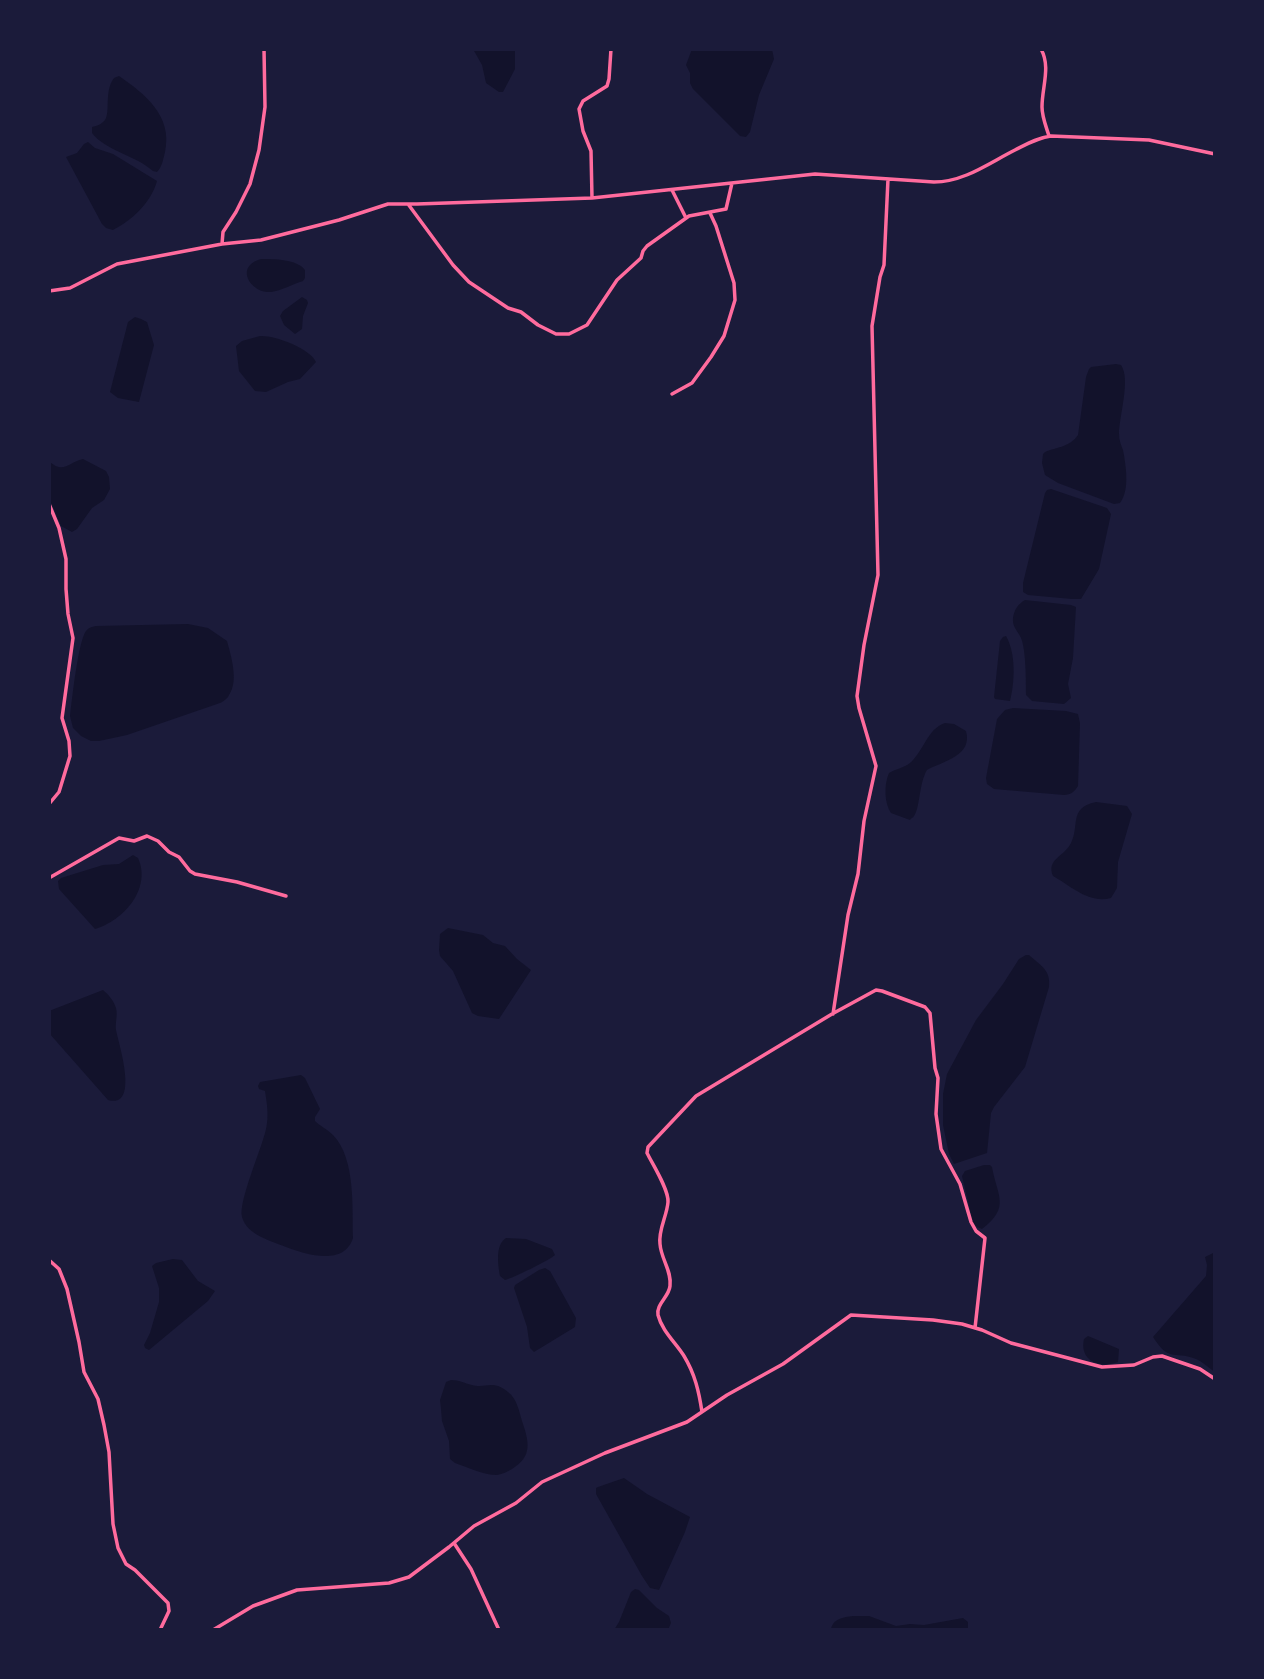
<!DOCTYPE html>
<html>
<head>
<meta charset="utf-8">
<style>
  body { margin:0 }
  #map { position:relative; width:1264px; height:1679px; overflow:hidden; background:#1b1b3a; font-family:"Crimson Pro",serif }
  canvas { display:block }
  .frame { position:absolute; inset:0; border:51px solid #1b1b3a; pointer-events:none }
</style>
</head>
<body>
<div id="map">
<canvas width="1264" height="1679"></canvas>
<div class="frame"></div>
</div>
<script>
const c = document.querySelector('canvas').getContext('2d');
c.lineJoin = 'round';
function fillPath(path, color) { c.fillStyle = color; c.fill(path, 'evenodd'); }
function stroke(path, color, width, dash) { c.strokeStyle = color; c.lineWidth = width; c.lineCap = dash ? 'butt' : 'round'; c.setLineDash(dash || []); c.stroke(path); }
const water = new Path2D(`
  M473 49H515V69L503 92H499L486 83 482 65Z
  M692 49H772L774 59 759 95 750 132 746 137 740 136 693 89 690 83V73L686 65Z
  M119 76C145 94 173 116 165 152 163 160 162 167 157 172L153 171C135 155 106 151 92 133V127C96 126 100 125 103 122 112 116 103 92 114 78Z
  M88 142 95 148 113 154 157 181C151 203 132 220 113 230L106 228 102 224 66 157 77 153 84 144Z
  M261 259C274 259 297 259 305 270V278L303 281C293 284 281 291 271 292 252 294 233 267 261 259Z
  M302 297 307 300 308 303 303 316 302 329 295 334 284 325 280 316 283 311Z
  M135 317 141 319 147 322 154 345 139 402 118 398 110 392 128 322Z
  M260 336C275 335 311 349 316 362L300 379 288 382 266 392 255 391 239 371 236 346 242 341Z
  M1116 364 1121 365C1131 379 1119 417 1119 434 1119 440 1121 445 1123 450 1126 466 1130 490 1120 503L1114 504 1058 483 1045 475 1042 463 1043 454 1045 452C1057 447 1070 447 1078 435L1086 377 1089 369 1091 367Z
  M83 459 106 471 109 477 110 489 104 500 92 508 77 529 72 532 61 526 49 498V461C64 475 68 462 83 459Z
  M1051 489 1107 508 1111 514 1099 569 1081 599H1072L1028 595 1023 592V583L1045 493 1047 490Z
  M1025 600 1071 605 1076 607 1073 658 1068 684 1071 698 1064 704 1032 701 1026 695C1026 681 1026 650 1021 638 1018 631 1012 627 1013 618 1014 610 1018 604 1025 600Z
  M188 624 208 628 227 641C231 656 239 681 229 695 228 698 223 702 220 703L127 735 99 741H91L81 736 73 728 70 716C72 700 78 642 86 631 89 627 92 627 96 626Z
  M1006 636C1016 653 1015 682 1010 701L995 699 994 697 1000 641 1003 637Z
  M1013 708 1066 711 1078 714 1080 723 1078 786C1075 791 1071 795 1064 795L994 789 987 784 986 778 997 719 1005 710Z
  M945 723 954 724 966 731C973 756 943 761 927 770 919 783 920 808 914 816 913 818 911 818 910 820L891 813C884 803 884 784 889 773 895 769 904 768 910 763 924 751 927 729 945 723Z
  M1096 802 1127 806 1132 814 1118 862 1117 888 1111 898C1089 904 1071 886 1053 876 1046 859 1064 857 1071 843 1080 826 1068 808 1096 802Z
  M133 855 138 858C152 889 123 921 95 929L59 889 58 881 61 878 103 865 119 864Z
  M448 928 483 935 493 943 505 946 517 959 531 970 499 1019 478 1016 472 1013 453 971 440 956 439 950 440 934Z
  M1026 955H1029C1041 966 1051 970 1049 987L1025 1067 994 1107 991 1113 987 1153 954 1164 949 1154 943 1125V1094L947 1074 976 1020 1003 984 1019 959Z
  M103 990C108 994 114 1001 116 1008 118 1015 115 1023 116 1030 119 1045 140 1109 108 1100L49 1033V1011Z
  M301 1075 305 1078 320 1109 315 1117V1121C320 1126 327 1129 333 1135 356 1159 352 1208 353 1238 344 1267 305 1254 286 1247 271 1241 247 1235 242 1217 238 1202 262 1148 266 1129 269 1116 267 1104 265 1091L259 1089 258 1086 260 1082Z
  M984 1165H990L992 1167C997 1196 1011 1207 982 1229L977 1227 973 1223 962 1176 965 1171Z
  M506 1238 526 1239 552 1249 555 1255C550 1260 513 1278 505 1280L500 1276C498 1264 495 1245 506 1238Z
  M1215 1252V1372C1209 1368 1203 1362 1196 1359 1172 1350 1170 1363 1153 1337L1206 1276 1207 1265 1205 1257Z
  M173 1259 182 1260 198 1281 215 1291 208 1301 149 1350 145 1348 144 1345 150 1333 159 1302V1288L152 1266 156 1263Z
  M545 1268 550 1271 576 1318 575 1327 534 1352 530 1348 527 1327 514 1288 515 1285 539 1270Z
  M1088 1336 1119 1349 1118 1362C1100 1369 1079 1361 1084 1339Z
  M451 1380C459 1380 464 1383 472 1385 486 1389 492 1379 508 1392 517 1399 519 1411 522 1421 529 1442 533 1456 512 1469 507 1472 503 1474 497 1475 483 1475 467 1467 455 1463L450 1459 449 1441 442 1421 441 1409 440 1400 446 1382Z
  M624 1478 647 1494 690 1517 685 1532 659 1590 650 1588 642 1576 596 1494V1488L598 1487Z
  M635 1589 639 1590 657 1608 669 1616 671 1623 668 1630H614L619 1622 631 1592Z
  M853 1616H869L896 1626 910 1624 924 1625 963 1618 968 1622V1630H831C832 1619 844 1617 853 1616Z`);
const minor = new Path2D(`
  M1041 49C1051 67 1042 87 1042 107 1042 117 1046 126 1049 136
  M672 190 686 218
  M592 198 591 151 583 131 579 109 583 101 607 86 609 79 611 49
  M408 204 453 265 469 282 508 308 521 312 538 325 556 334H569L587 325 617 280 641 258 643 251 647 246 689 216 726 209 732 183
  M222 244 223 232 236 212 250 184 259 150 265 107 264 49
  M49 291 70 288 117 264 222 244 261 240 339 220 388 204H417L592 198 815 174 934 182C964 182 989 163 1015 150 1027 144 1037 138 1051 136L1149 140 1215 154
  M672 394 692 383 711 357 724 336 735 300 734 283 716 226 710 213
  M49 504 59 528 66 559V589L68 614 73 638 62 718 69 741 70 756 59 792 49 804
  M49 878 119 838 134 841 147 836 158 841 169 852 179 857 190 871 195 874 237 882 286 896
  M833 1014 848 915 858 874 864 821 876 766 859 708 857 696 864 645 878 575 872 326 880 277 884 265 888 179
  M49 1260 59 1269 67 1289 79 1342 84 1372 98 1399 104 1425 109 1452 113 1524 118 1548 126 1564 135 1570 168 1603 169 1611 160 1630
  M702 1412C699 1392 695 1374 684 1356 676 1343 662 1331 658 1315 656 1304 669 1297 670 1286 672 1271 661 1259 660 1244 658 1230 667 1216 668 1202 669 1190 653 1165 647 1153L648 1147 696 1096 832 1014 876 990 882 991 925 1007 930 1013 935 1068 938 1078 936 1114 941 1149 960 1184 971 1222 976 1231 985 1238 975 1328
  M454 1543 471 1569 499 1630
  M213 1630 253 1606 297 1590 389 1583 409 1577 449 1547 474 1526 516 1503 542 1482 605 1453 687 1422 727 1395 783 1364 851 1315 933 1320 962 1324 982 1330 1011 1343 1102 1367 1134 1365 1153 1357 1162 1356 1200 1369 1215 1379`);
fillPath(water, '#12122b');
stroke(minor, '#ff6b9d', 3.5);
</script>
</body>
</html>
